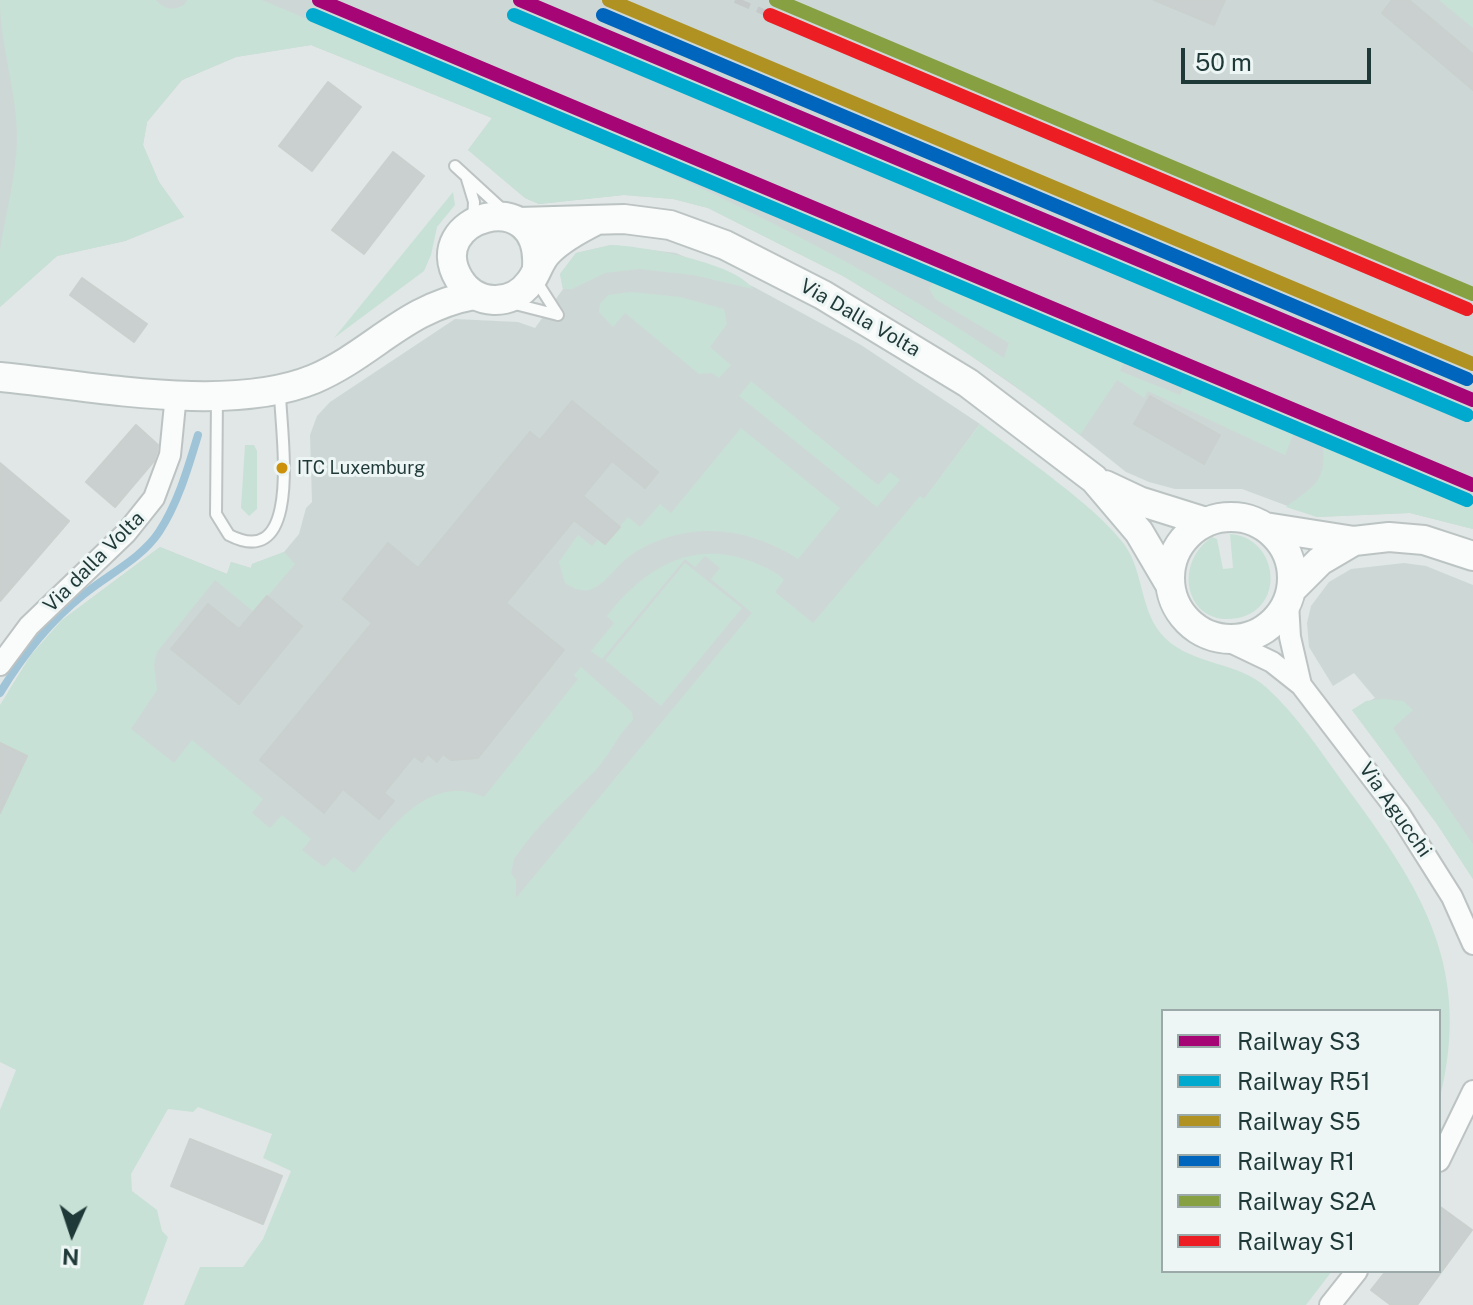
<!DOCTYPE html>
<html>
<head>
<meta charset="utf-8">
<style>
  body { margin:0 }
  #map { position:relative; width:1473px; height:1305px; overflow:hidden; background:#e0e7e6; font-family:"Public Sans",sans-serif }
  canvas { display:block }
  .legend { position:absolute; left:1161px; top:1009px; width:280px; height:264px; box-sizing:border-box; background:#edf6f4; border:2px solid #9baaa9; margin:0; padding:10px 14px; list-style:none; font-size:24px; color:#1f3938 }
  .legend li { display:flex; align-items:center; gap:16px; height:40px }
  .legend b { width:40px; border:2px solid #9baaa9 }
  .north { position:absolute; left:32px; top:1193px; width:80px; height:80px; -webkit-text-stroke:6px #edf6f4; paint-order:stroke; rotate:183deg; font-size:22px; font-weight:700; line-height:32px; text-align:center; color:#1f3938 }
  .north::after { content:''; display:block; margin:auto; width:28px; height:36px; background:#1f3938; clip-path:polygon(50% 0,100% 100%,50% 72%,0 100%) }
  .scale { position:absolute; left:1181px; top:48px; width:190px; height:36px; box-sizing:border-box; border:4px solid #1f3938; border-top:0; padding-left:10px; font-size:24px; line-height:28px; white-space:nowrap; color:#1f3938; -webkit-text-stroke:6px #edf6f4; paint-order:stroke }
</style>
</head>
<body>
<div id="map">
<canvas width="1473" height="1305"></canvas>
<ul class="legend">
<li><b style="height:10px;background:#a50575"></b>Railway S3</li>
<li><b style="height:10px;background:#00a9ce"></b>Railway R51</li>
<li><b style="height:10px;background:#af9221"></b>Railway S5</li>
<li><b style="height:10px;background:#0065bd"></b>Railway R1</li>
<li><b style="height:10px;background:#86a042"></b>Railway S2A</li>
<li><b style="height:10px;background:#ed1d24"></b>Railway S1</li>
</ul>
<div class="north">N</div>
<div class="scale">50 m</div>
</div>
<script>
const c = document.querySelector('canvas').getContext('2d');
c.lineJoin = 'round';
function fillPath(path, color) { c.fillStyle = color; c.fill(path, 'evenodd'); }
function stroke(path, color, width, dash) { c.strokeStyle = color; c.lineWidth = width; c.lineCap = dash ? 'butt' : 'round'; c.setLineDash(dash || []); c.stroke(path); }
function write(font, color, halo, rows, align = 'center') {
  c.font = font + ' "Public Sans",sans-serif'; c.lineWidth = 6; c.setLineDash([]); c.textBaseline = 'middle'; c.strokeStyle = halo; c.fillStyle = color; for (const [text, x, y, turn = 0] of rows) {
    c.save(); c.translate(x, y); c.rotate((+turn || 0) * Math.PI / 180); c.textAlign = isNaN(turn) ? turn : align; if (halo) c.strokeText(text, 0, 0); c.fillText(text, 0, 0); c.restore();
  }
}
const built = new Path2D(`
  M0 0H1473V529L1410 513 1317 517 1242 489H1175L1149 482 1126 472 1047 409 954 344 843 276 708 208 673 199 624 195 539 204 525 198 468 150 492 118 311 45 236 57 182 80 147 122 143 145 159 182 184 217 125 241 57 256 0 307Z
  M611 245 676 253 754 287 861 345 980 424 924 500 510 1007 8 692 31 655 62 620 160 547 227 574 231 562 251 568 252 564 284 552 299 534 306 508 312 502 310 435 317 416 330 402 455 319 518 322 535 328 563 289 560 274 576 253Z
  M1404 563 1426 566 1473 585V879L1437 824 1352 710 1375 698 1354 673 1333 686 1309 647 1307 623 1311 606 1329 582 1351 569Z`);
const green = new Path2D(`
  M0 0H156C165 10 173 11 184 5L187 0H262C515 107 776 203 1004 358L1009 343 935 299 929 288 935 280 1125 360 1120 371 1180 395 1185 385 1295 430 1285 455 1148 391 1144 398 1117 380 1080 435 1010 382 908 314 843 276 708 208 673 199 624 195 539 204 525 198 468 150 492 118 311 45 236 57 182 80 147 122 143 145 159 182 184 217 125 241 57 256 0 307C0 289 0 269 0 251 5 214 16 179 17 141 18 93 0 47 0 0Z
  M1439 0H1473V28Z
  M453 192 455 205 437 227 431 255 424 271 334 338Z
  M611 245C644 246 736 263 753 289L693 275 639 269 605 273 572 289H563L560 274 576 253Z
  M631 292 680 297 724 309 727 324 710 347 731 365 719 378 712 373 699 374 625 313 613 327 599 312 600 304 608 295Z
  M751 381 878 485 890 472 900 480 877 507 739 396Z
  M980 424C1019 454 1097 507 1124 544 1145 573 1139 612 1165 638 1194 666 1238 661 1267 688 1298 716 1322 754 1347 788 1423 891 1473 968 1439 1102V1011H1163V1271H1332L1306 1305H184L200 1267H243L263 1239 291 1171 263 1158 272 1134 198 1107 193 1112 168 1109 131 1174 132 1191 157 1210 162 1231 168 1237 143 1305H0V1110L16 1070 0 1062V705L31 655 62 620 160 547 227 574 231 562 251 568 252 564 284 552 295 564 254 612 215 580 157 652 154 665 157 690 131 729 174 763 192 740 263 799 252 813 270 828 282 815 311 839 302 850 324 867 334 857 354 873C386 835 426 771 484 797L578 679 574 675 581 667 632 712 633 720C617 736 609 756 595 771 567 799 536 826 514 859L511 873 516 880V898L752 613 711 579 720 568 705 556 695 567 685 559 602 659 591 651 614 623 607 616C653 557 709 533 779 575L784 580 775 592 813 623 920 496 924 499Z
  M741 428 840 508 798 559C746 525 683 520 631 555 618 564 608 581 594 588 584 593 574 589 565 583L559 562 578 535 592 546 598 539 605 544 628 517 640 527 660 504 671 513Z
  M1322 442 1473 505V529L1410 513 1317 517 1286 507C1315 485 1328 481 1322 442Z
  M245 445H254L257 451V509L249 516 241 508Z
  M1230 534C1278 537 1287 608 1238 618 1187 628 1171 565 1212 537L1217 539 1223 569 1233 568Z
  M685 563 742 608 661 706 605 660Z
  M1383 699 1403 701 1413 710 1393 728 1473 844V879L1437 824 1352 710 1366 701Z`);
const stream = new Path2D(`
  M0 693C23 655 48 623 83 595 107 575 141 559 159 532 178 503 188 468 198 435`);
const building = new Path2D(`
  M1154 0H1225L1214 25Z
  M1392 0H1409L1473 54V90L1382 13Z
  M328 82 361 107 312 171 279 146Z
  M393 152 424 176 364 254 332 230Z
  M82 278 147 324 134 342 70 295Z
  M1150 396 1220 435 1204 464 1134 424Z
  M572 401 658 472 645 488 612 461 583 496 620 527 605 544 574 520 506 603 564 650 478 758 451 760 443 754 437 762 428 754 422 762 414 756 384 793 394 801 379 819 343 789 324 813 260 760 372 623 343 599 388 543 418 568 530 432 540 440Z
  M136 425 158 445 157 452 154 461 115 507 86 482Z
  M0 463 69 521 0 601Z
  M267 596 302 626 239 704 171 649 208 604 239 629Z
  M0 743 27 756 0 813Z
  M190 1139 282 1176 263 1224 171 1186Z
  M1439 1206 1472 1230 1417 1305H1391L1371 1290 1386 1271H1439Z`);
const lane = new Path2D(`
  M455 166 504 211
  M467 179 474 202 473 221
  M535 279 558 315
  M511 303 558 315
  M217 397 216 514 229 535C305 574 280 429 280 392`);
const street = new Path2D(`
  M1288 603 1290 637 1301 685
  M1226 640 1272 662 1301 685 1399 813 1452 897 1473 944
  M0 665 29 626 126 533 154 498 170 455 176 394
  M1439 1161 1473 1091
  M1330 1305 1357 1271`);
const secondary = new Path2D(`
  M519 222 624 219 670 225 725 245 823 295 968 383 1094 479 1139 532 1169 583
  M537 267C542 181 422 218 459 279 475 306 512 307 530 282 538 272 539 260 549 251 562 238 579 229 595 221
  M0 377C92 386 229 414 314 379 374 353 404 308 474 295
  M1105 485 1139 501 1206 522
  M1170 578a61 61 0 1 1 122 0a61 61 0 1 1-122 0Z
  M1265 527 1354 541 1389 537 1424 540 1473 556
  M1292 589 1320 561 1354 541`);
const rail = new Path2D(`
  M735 0 1473 310`);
const rail1 = new Path2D(`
  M319 0 1473 485
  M520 0 1473 400`);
const rail2 = new Path2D(`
  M313 15 1467 500
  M514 15 1467 415`);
const rail3 = new Path2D(`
  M609 0 1473 364`);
const rail4 = new Path2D(`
  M603 15 1467 379`);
const rail5 = new Path2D(`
  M776 0 1473 294`);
const rail6 = new Path2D(`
  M770 15 1467 309`);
const markers = [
  [282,468,7,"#cc900b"]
];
const busNames = [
  ["ITC Luxemburg",297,468]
];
const streetNames = [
  ["Via Dalla Volta",860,318,30],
  ["Via dalla Volta",94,562,-45],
  ["Via Agucchi",1395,810,55]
];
fillPath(built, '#cdd8d6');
fillPath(green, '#c8e1d6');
stroke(stream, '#9fc3d7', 8);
fillPath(building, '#cad0cf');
stroke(building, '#c9d0ce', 2);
stroke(lane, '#bdc3c3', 14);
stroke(street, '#bdc3c3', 24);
stroke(secondary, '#bcc4c3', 32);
stroke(lane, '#fafbfb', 10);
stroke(street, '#fafbfb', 20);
stroke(secondary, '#fafbfb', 28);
stroke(rail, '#c5c9c9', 6, [16, 8]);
stroke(rail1, '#a50575', 14);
stroke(rail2, '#00a9ce', 14);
stroke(rail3, '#af9221', 14);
stroke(rail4, '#0065bd', 14);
stroke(rail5, '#86a042', 14);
stroke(rail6, '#ed1d24', 14);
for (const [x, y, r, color] of markers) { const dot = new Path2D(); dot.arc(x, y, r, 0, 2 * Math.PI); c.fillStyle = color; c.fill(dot); stroke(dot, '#edf6f4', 3); }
write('18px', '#1f3938', '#edf6f4', busNames, 'left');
write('20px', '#1f3938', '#edf6f4', streetNames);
</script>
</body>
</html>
